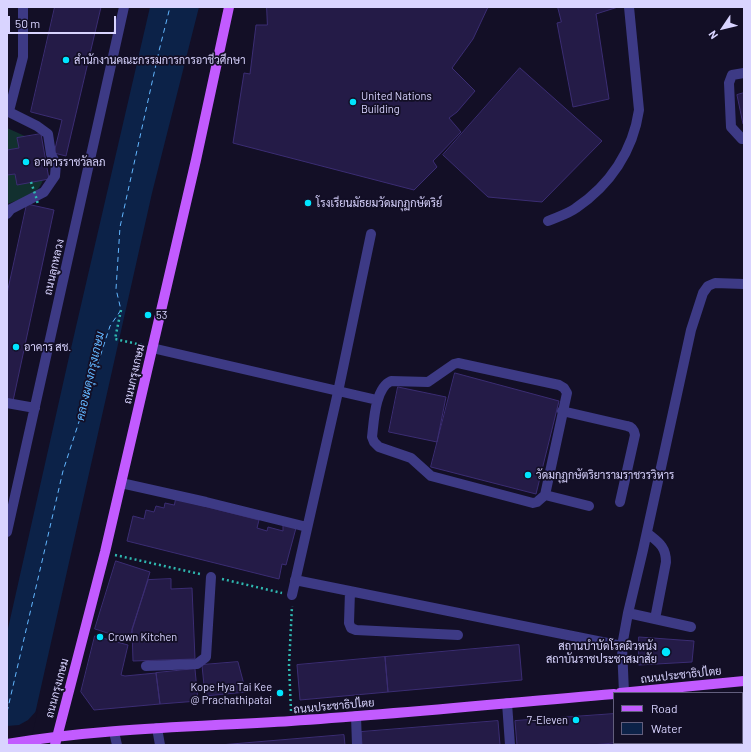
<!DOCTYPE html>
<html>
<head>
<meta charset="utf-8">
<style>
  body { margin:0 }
  #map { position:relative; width:751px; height:752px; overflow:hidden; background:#130f26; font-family:Barlow,sans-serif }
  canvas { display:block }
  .frame { position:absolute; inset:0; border:8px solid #d9d4ff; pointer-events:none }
  .legend { position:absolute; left:613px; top:692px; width:130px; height:52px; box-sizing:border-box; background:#130f26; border:1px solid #625e7d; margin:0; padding:5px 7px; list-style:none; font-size:12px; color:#d9d4ff }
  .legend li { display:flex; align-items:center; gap:8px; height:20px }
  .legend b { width:20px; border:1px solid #625e7d }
  .north { position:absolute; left:703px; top:8px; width:40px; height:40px; -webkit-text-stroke:3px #130f26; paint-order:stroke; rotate:235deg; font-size:11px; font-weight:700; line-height:16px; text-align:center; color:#d9d4ff }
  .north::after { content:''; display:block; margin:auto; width:14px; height:18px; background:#d9d4ff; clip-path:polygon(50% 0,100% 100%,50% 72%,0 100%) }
  .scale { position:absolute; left:8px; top:16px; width:108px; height:18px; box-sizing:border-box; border:2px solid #d9d4ff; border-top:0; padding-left:5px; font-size:12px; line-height:14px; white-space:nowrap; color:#d9d4ff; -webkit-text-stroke:3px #130f26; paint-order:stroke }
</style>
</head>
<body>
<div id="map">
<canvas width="751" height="752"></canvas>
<div class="frame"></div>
<ul class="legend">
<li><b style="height:5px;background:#c25bff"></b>Road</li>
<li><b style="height:11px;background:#0c2248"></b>Water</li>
</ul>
<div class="north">N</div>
<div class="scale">50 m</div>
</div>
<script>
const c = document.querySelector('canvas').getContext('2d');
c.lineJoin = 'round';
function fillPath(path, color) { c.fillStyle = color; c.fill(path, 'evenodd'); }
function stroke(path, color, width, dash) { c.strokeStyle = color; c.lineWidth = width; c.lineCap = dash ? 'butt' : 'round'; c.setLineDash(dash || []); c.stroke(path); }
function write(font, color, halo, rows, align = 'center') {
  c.font = font + ' Barlow,Sarabun,sans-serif'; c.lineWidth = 3.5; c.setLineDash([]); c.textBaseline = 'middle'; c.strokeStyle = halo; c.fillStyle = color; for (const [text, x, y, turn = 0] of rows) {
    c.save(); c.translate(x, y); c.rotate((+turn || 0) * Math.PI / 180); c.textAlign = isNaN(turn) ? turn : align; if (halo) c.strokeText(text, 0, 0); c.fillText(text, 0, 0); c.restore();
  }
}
const green = new Path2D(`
  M7 128 27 137 19 148 7 150Z
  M15 174 18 184 43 180C36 198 23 198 7 204V175Z`);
const water = new Path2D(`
  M150 7H199L152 193 28 745H7V633L69 357Z`);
const pier = new Path2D(`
  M38 709 30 745H7V726L19 725 28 720Z`);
const ferry = new Path2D(`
  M7 712 63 471 110 326 121 310 116 289 120 227 159 51 170 7`);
const building = new Path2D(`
  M55 7H101L66 156 54 153 62 120 31 112Z
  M267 7H488L473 39 452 68 475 91 457 112 449 118 461 132 433 161 437 167 414 190 233 143 244 73 250 74 256 25H267Z
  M558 7H618L596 14 609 99 573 107 557 23 561 22Z
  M520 68 602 141 542 202 488 197 443 155Z
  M744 93V124H743L737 95Z
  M41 134 49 179 17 185 15 174 7 175V150L19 148 17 138Z
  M27 204 54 210 13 401 7 400V294Z
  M455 373 559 401 536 494 431 467Z
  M398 387 446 397 437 442 389 432Z
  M176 499 259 520 257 528 267 531 268 527 283 531V525L296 528 286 565 282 564 279 579 127 541 133 516 144 519 146 510 154 512 156 506 164 508 165 503 174 505Z
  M116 561 150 572 129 640 95 629Z
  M171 579V589L192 588 195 659 133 661 132 629 148 580Z
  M95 636 128 645 121 675 125 676 156 673 160 704 94 710 81 692Z
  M639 637 694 641 692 662 639 665Z
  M519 645 522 680 388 692 385 657Z
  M385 657 388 692 300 700 297 665Z
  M238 662 246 692 205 696 202 665Z
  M195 669 198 701 160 704 156 673Z
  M614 714V743L591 745H517L515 721Z
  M498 721 500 745H362L361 732Z
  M742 725H744V745H679V743H742Z
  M344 735 345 745H220Z`);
const path = new Path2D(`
  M121 310 115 339 142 345
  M115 555 200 574
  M222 579 282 593
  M291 711 289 665 292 606`);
const minor = new Path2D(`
  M744 73 732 75 729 83 731 127 742 139H744
  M7 111 37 126 48 134 51 154 56 164 55 176 44 192 11 209 7 214
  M9 111 23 57V7
  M548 221C557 217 568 214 576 208 610 185 633 151 639 110L629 7
  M152 348 377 400
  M458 363 559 385 564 388 567 393 545 495 537 502 533 503 431 476 411 458 379 447 374 442 372 437C374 421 375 388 391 381L428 382 454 364Z
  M7 403 35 408
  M562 411 627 426C632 427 634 429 635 435L620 502
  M121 483 206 502 307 527
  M545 495 589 506
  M7 532 124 7
  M647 533C658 542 666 546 666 562L655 619
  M295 580 622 646
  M350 591 349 623 351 628 356 630 458 635
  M292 595 338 392 371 234
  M628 613 691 627
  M146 666 197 664 206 657 211 577
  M624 693 622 646 628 613 643 550 691 330 703 293 708 286 715 283 744 284
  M507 703 510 745
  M356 716 357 745
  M157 728 160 745
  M114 732 117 745`);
const major = new Path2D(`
  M620 693 744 681
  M7 744C101 728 196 727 291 721 399 714 506 703 614 694
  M55 745 105 552 196 160 229 7`);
const pathBridge = new Path2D(`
  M31 182 37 200 38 206`);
const markers = [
  [66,60,4,"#00e5ff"],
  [353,102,4,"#00e5ff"],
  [26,162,4,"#00e5ff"],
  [308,203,4,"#00e5ff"],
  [148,315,4,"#00e5ff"],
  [16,347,4,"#00e5ff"],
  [528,475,4,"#00e5ff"],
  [100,637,4,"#00e5ff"],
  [666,652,5,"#00e5ff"],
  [280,693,4,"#00e5ff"],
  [576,720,4,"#00e5ff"]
];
const poiNames = [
  ["สำนักงานคณะกรรมการการอาชีวศึกษา",74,60],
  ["United Nations",361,96],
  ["Building",361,109],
  ["อาคารราชวัลลภ",34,162],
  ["โรงเรียนมัธยมวัดมกุฏกษัตริย์",316,203],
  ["53",156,315],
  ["อาคาร สช.",24,347],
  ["วัดมกุฏกษัตริยารามราชวรวิหาร",536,475],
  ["Crown Kitchen",108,637],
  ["สถานบำบัดโรคผิวหนัง",657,646,"right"],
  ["สถาบันราชประชาสมาสัย",657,659,"right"],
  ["Kope Hya Tai Kee",272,687,"right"],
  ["@ Prachathipatai",272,700,"right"],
  ["7-Eleven",568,720,"right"]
];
const streetNames = [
  ["ถนนลูกหลวง",54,267,-77],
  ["ถนนกรุงเกษม",134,374,-77],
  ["ถนนประชาธิปไตย",681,675,-6],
  ["ถนนกรุงเกษม",57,688,-75],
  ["ถนนประชาธิปไตย",334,706,-5]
];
const waterNames = [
  ["คลองผดุงกรุงเกษม",90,376,-77]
];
fillPath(green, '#12302f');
fillPath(water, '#0c2248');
fillPath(pier, '#130f26');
stroke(ferry, '#62b6ff', 1, [5, 4]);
fillPath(building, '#241b47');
stroke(building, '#3b2d73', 1);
stroke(path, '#2fb8b0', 2.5, [2, 3]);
stroke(minor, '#3d3a85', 10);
stroke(major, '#c25bff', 10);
stroke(pathBridge, '#2fb8b0', 2.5, [2, 3]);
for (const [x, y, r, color] of markers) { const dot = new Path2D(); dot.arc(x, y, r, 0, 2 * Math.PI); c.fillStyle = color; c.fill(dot); stroke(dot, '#130f26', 1.5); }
write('11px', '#d9d4ff', '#130f26', poiNames, 'left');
write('11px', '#d9d4ff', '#130f26', streetNames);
write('italic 12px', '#62b6ff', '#130f26', waterNames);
</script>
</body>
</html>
